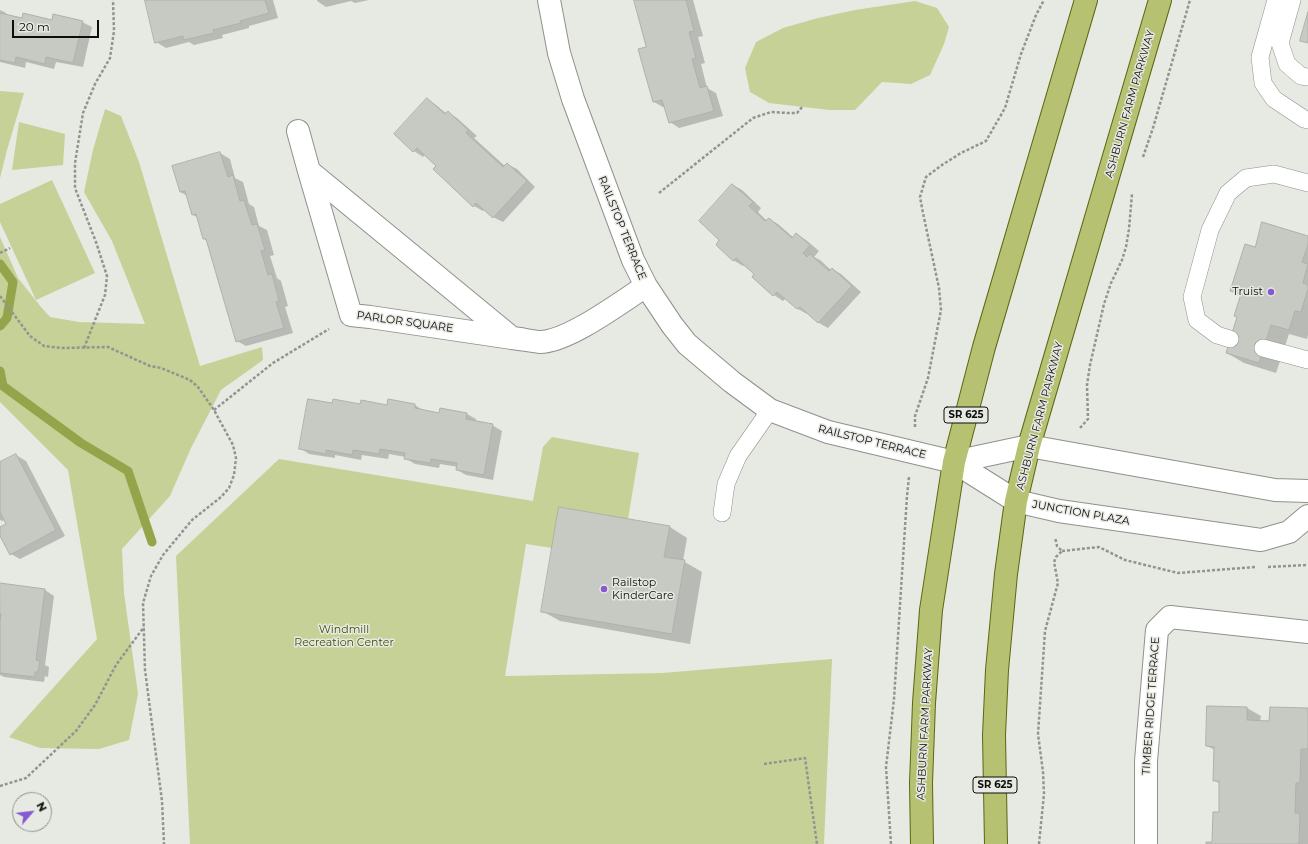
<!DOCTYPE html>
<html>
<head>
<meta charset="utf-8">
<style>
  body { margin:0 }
  #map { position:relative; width:1308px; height:844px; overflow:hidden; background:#e7e9e3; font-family:Montserrat,sans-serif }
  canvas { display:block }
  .north { position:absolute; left:12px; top:792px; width:40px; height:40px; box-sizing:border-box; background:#e7e9e3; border:1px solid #90918d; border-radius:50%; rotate:62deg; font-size:11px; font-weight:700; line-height:16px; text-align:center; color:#0d0d0b }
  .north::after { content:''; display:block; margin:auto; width:14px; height:18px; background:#8658d1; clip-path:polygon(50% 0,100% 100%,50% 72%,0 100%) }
  .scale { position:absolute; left:12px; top:20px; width:87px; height:18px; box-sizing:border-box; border:2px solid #0d0d0b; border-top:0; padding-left:5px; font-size:12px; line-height:14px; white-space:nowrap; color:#0d0d0b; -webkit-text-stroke:3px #e7e9e3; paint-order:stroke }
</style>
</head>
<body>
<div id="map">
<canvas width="1308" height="844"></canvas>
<div class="north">N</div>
<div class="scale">20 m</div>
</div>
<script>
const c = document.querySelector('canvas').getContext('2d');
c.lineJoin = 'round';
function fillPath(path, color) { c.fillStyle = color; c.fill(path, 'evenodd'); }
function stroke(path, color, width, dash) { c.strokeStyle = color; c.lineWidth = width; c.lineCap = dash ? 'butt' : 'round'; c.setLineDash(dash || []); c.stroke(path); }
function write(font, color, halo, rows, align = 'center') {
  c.font = font + ' Montserrat,sans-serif'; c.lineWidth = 3; c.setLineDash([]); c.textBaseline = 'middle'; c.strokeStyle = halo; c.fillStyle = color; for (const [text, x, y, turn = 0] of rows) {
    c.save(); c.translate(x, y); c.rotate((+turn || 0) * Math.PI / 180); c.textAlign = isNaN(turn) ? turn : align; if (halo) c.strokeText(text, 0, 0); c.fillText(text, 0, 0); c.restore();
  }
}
const green = new Path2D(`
  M915 1 937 8 949 27 944 44 930 75 911 84 882 82 855 110H830L769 103 750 92 745 68 756 42 783 28 818 18 855 10Z
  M0 91 24 93 7 150 0 178Z
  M105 109 121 116 139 162 200 366 262 347 263 360 221 390 191 448 170 496 122 549 124 593 138 694 129 740 99 749 40 748 9 737 97 639 68 470 0 402V237L18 278 41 307 50 317 79 322 145 324 112 241 84 192 93 150Z
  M19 122 65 134 63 165 12 170Z
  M52 180 95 273 36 300 0 222V204Z
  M552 437 639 453 628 519 559 507 552 548 526 544 505 676 662 673 832 659 824 844H190L176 556 279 459 533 501 543 447Z`);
const shadow = new Path2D(`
  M146 0H273L278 18 249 26V28L222 35 223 38 194 45 189 42 166 48 156 42Z
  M317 0H369L355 3 351 1 326 7 317 1Z
  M635 0H693L703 36 698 37 705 63 701 64 707 88 716 93 723 116 679 128 670 122 665 107H663L654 102 647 47Z
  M0 10 6 13V15L23 19 82 22 92 27 83 67 56 62 54 69 26 62 25 68 0 62Z
  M427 99 436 105 447 114 448 113 457 118 477 136 474 138 505 166 507 164 517 169 535 187 503 222 493 217 485 209 483 211 474 206 434 169 437 166 425 155 423 157 414 151Z
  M220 153 230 159 235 178 243 182 249 204 254 207 259 226 267 230 274 255 270 256 277 278 281 281 288 306 285 307 293 333 246 346 237 341 208 241 204 239 197 217 193 215 188 196 180 192Z
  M733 185 742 190 761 208 758 212 767 221 769 219 778 224 794 238 797 234 806 240 819 251 814 257 820 260 831 270 832 269 841 274 861 292 828 328 819 323 808 313 807 314 798 309 786 298 783 301 774 295 756 274 745 264 743 266 733 260 720 240Z
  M1308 237V335L1307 339 1289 334 1276 373 1244 363 1227 353 1238 317 1241 296 1232 290 1255 249Z
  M333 404 388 406 415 405 424 411 440 414 441 409 467 414 476 419V422L492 425 502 431 493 480 466 475 457 470 458 467 440 464 439 468 415 464 405 458 406 457 389 454 388 459 362 455 361 460 335 455V458L309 454 300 448Z
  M16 455 26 461 65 536 20 559 11 554 0 533V528L7 524 5 520 2 521 0 520V463Z
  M670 527 687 538 683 561 702 572 690 644 560 621 542 611Z
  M0 584 45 590 54 596 45 665 49 667 48 677 45 676 44 682 4 677 0 675V629L2 617H0Z
  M1247 708 1261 716 1260 722H1270L1308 709V844H1207L1213 843 1220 813V784L1214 780 1215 750 1207 746Z`);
const stream = new Path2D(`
  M0 264 13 282 7 318 0 326
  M0 371 3 386 81 443 128 471 152 542`);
const building = new Path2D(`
  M145 0H265L269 13 240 21 241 23 213 30 214 33 184 40 183 36 155 43Z
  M634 0H686L694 31 689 32 696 58 692 59 700 88 707 86 714 111 669 123 662 100 653 102 638 49 646 47Z
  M1308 12V43L1300 41Z
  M0 13 22 18 23 13 52 20 53 14 83 21 73 63 46 57 45 64 16 57 15 63 0 60Z
  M427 98 445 114 448 111 468 130 466 133 503 167 507 163 527 181 493 218 476 203 473 207 433 169 436 166 417 148 413 152 394 134Z
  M220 152 228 177 233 175 240 201 244 200 252 225 257 224 265 250 261 251 268 275 272 274 279 301 276 302 284 328 236 342 206 239H203L196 214 192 215 185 191 180 192 172 166Z
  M732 184 753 202 749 206 765 221 769 218 792 238 796 233 810 245 803 253 807 257 810 254 829 271 832 268 852 286 818 323 800 307 797 309 777 292 773 296 752 277 754 274 736 258 733 261 716 245 719 240 699 221Z
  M1262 222 1308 236V245L1302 262 1308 264 1303 283 1308 285V289L1301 312 1295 311 1289 330 1271 325 1259 363 1226 353 1237 317 1234 316 1241 294 1230 291 1245 244 1255 247Z
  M308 399 332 403 333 399 360 404 361 400 387 405 388 399 415 404V408L439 413 440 408 467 413 466 419 493 424 484 475 456 470 457 463 431 459 430 463 404 459 405 453 380 449 379 454 353 450 352 455 326 450V454L299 449Z
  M16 454 56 530 10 555 0 536V527L6 524 0 512V462Z
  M559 507 670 526 664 557 685 560 672 634 541 612Z
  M0 583 45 589 36 660 40 661 38 672H35V677L0 673V622L1 614 0 613Z
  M1207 706 1247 707V720L1269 721 1270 707 1308 708V749H1301L1300 783H1296L1295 813H1300L1299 844H1206V842H1212L1213 812H1219V781H1213L1214 747 1206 746Z`);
const path = new Path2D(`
  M1143 157 1153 128 1190 0
  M659 193 753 118 771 112 788 113H797L803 106
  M0 253 10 248
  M0 296 30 336 44 346 61 348 108 347 150 366 161 368 190 380 198 387 214 410 233 445 236 458 234 475 229 488 221 497 192 520 163 555 151 576 143 603 145 670 162 801 164 844
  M84 348 105 295 107 276 96 242 75 188V163L83 113 95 84 110 58 114 31 113 0
  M214 410 273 363 329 329
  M915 427V416L928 378 941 310 939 288 923 213 920 197 926 177 942 165 961 153 986 141 1005 108 1021 54 1036 15 1044 0
  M1080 428 1088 419 1087 385 1090 365 1104 304 1111 283 1122 260 1126 247 1129 229 1132 194
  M1062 551 1099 547 1125 560 1178 573 1255 567
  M1268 567 1308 565
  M764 764 805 758 817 844
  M0 786 26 778 76 731 95 705 116 665 144 627
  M891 844 886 767 894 699 907 496 909 477
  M1039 844 1044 794 1043 772 1038 734 1045 631 1058 583 1054 562 1056 557 1062 551 1057 546 1055 537`);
const service = new Path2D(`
  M1276 0 1260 57 1263 83 1274 99 1304 119 1308 120
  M1292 0 1280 43 1287 64 1301 76 1308 77
  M1230 339 1217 335 1197 320 1192 297 1210 230 1228 193 1246 178 1274 174 1308 183
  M1263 348 1308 360
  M722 513 726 484 738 456 770 410`);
const minor = new Path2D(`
  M549 0 559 53 573 99 633 260 646 286 672 325 687 344 732 382 770 410 828 432 954 462 1016 501 1059 511 1261 540 1289 532 1308 516
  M298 131 309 171 512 338C521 339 531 341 540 342 568 342 621 302 646 286
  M309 171 351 315 370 317 512 338
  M954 462 1029 446 1275 490 1308 491
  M1146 844V761L1157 630 1170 617 1308 632`);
const primary = new Path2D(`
  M922 844 921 783 924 703 931 610 954 462 984 347 1086 0
  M996 844 994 735 997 670 1006 574 1016 501 1029 446 1160 0`);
const markers = [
  [1271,292,4,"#8658d1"],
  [604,589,4,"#8658d1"]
];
const shields = [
  [966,415,44],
  [995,785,44]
];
const shieldNames = [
  ["SR 625",966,415],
  ["SR 625",995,785]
];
const streetNames = [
  ["ASHBURN FARM PARKWAY",1130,104,-74],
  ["RAILSTOP TERRACE",622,228,68],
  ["PARLOR SQUARE",405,322,8],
  ["ASHBURN FARM PARKWAY",1040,416,-75],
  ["RAILSTOP TERRACE",872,442,14],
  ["JUNCTION PLAZA",1081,513,10],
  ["TIMBER RIDGE TERRACE",1151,706,-86],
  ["ASHBURN FARM PARKWAY",925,724,-87]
];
const poiNames = [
  ["Truist",1263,292],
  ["Railstop",612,583,"left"],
  ["KinderCare",612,596,"left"]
];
const parkNames = [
  ["Windmill",344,630],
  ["Recreation Center",344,643]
];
fillPath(green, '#c5d196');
fillPath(shadow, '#0003');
stroke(stream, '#94a44a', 9);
fillPath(building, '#c7c9c3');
stroke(building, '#aeb0aa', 1);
stroke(service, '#90918c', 18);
stroke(minor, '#90918c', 24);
stroke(primary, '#5c6711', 24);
stroke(path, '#939490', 2.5, [3, 2]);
stroke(service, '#fff', 17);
stroke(minor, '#fff', 22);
stroke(primary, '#b6c172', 22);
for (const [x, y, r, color] of markers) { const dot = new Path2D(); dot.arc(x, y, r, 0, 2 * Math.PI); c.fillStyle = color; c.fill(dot); stroke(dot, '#e7e9e3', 1.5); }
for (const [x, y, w] of shields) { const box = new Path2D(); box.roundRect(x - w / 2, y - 8, w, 16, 3); c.fillStyle = '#e7e9e3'; c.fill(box); stroke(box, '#0d0d0b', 1); }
write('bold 10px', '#0d0d0b', null, shieldNames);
write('11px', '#0d0d0b', '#e7e9e3', streetNames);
write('11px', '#0d0d0b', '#e7e9e3', poiNames, 'right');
write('11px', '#434d07', '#e7e9e3', parkNames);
</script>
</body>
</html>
